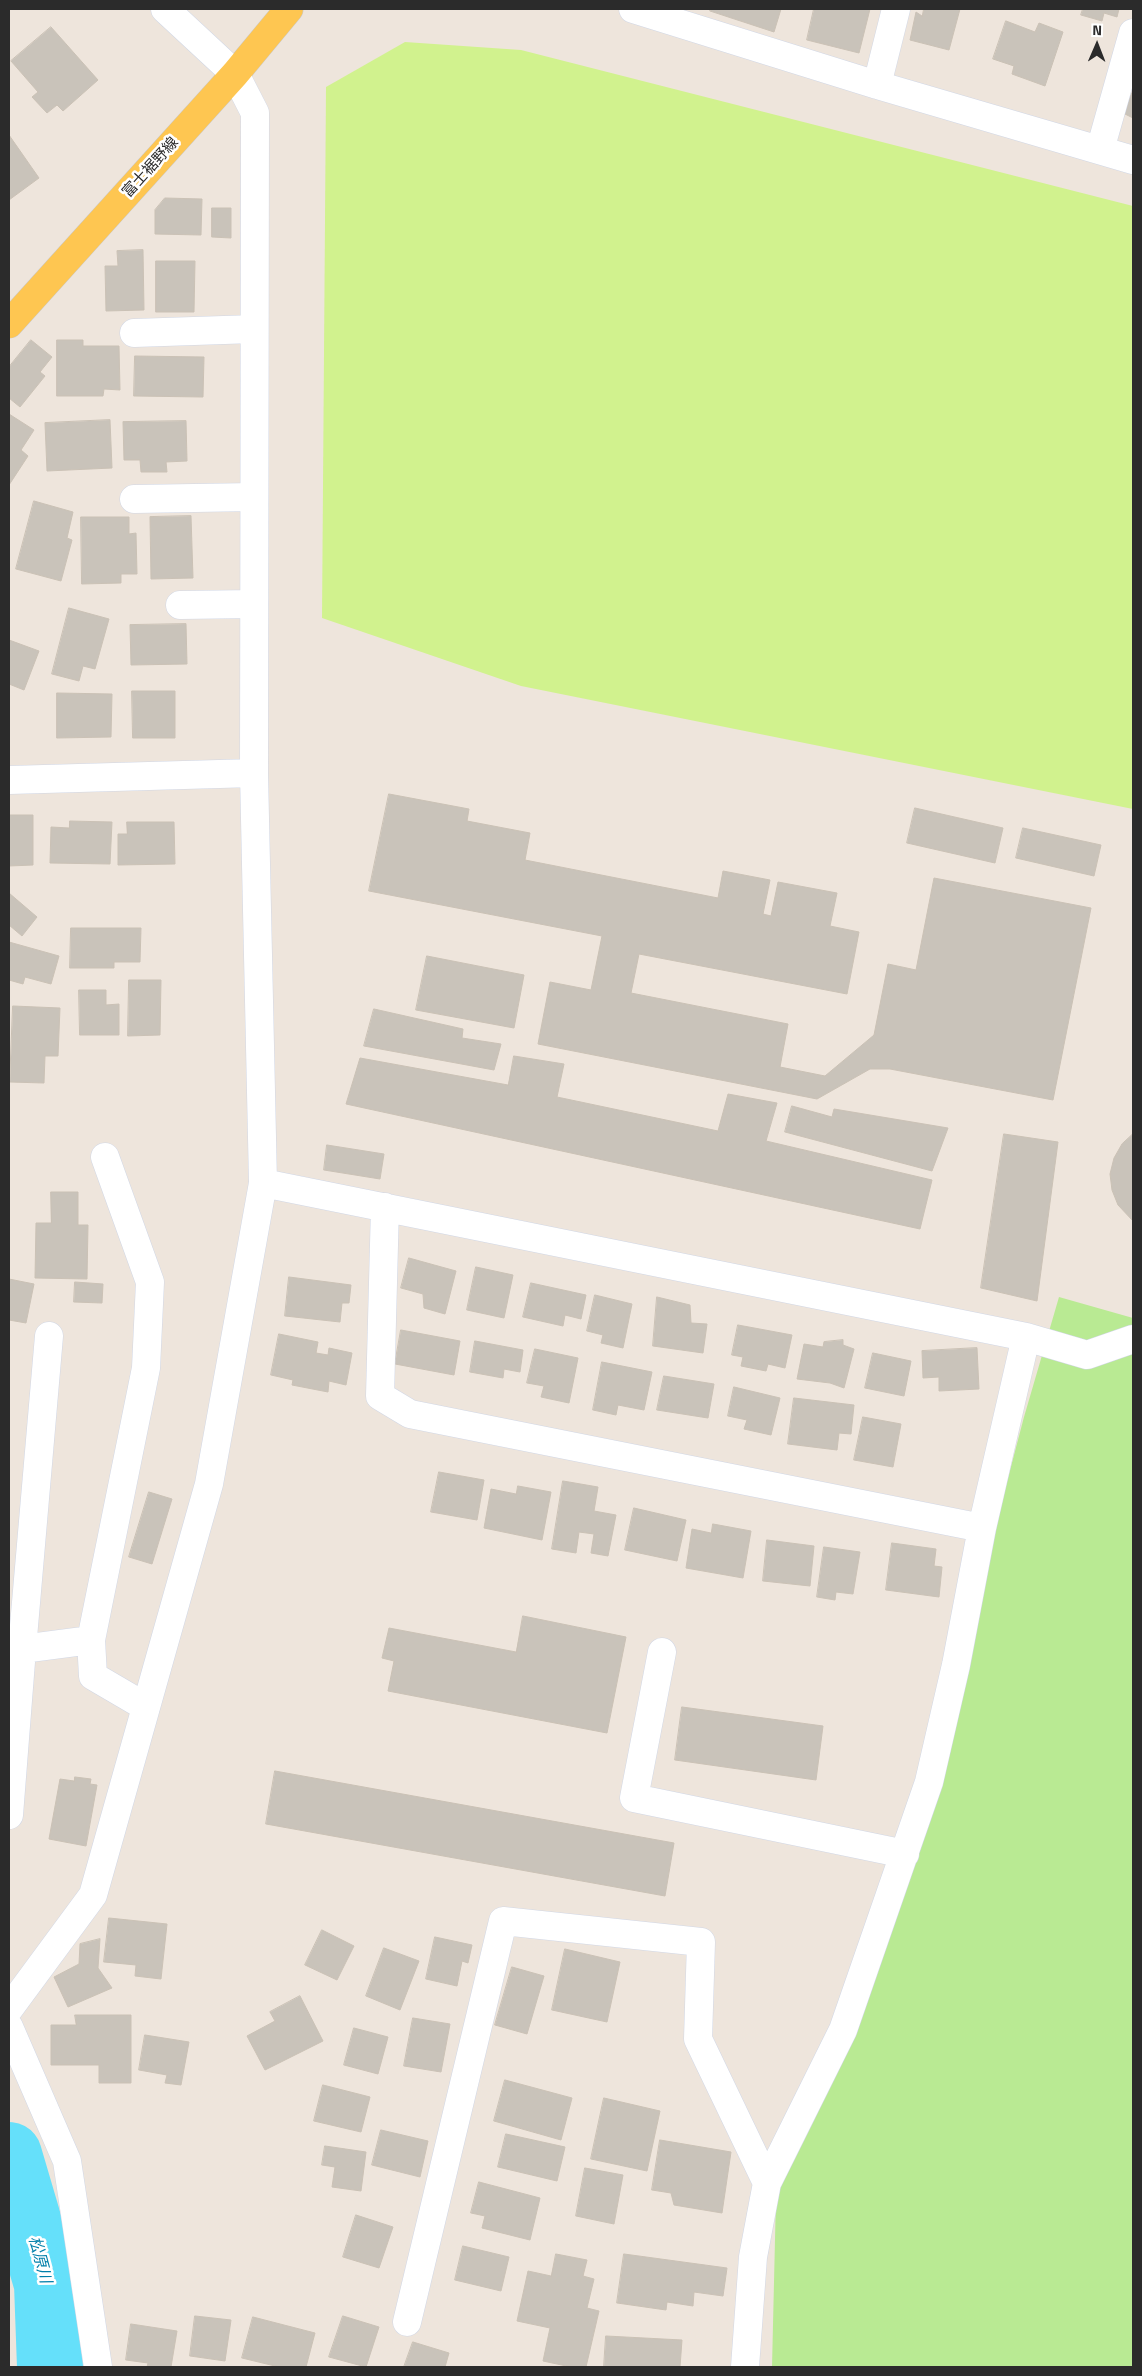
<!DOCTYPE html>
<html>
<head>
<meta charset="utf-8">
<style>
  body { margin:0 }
  #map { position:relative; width:1142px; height:2376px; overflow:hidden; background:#eee5dc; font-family:"Titillium Web",sans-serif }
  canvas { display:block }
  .frame { position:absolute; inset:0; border:10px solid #2b2b2b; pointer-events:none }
  .north { position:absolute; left:1072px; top:20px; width:50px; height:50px; -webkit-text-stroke:4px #fff; paint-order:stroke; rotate:1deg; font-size:14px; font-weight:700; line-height:20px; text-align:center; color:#2b2b2b }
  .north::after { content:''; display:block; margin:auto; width:18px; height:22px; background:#2b2b2b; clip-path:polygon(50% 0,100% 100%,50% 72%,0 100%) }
</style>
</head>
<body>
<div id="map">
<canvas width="1142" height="2376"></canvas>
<div class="frame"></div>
<div class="north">N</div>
</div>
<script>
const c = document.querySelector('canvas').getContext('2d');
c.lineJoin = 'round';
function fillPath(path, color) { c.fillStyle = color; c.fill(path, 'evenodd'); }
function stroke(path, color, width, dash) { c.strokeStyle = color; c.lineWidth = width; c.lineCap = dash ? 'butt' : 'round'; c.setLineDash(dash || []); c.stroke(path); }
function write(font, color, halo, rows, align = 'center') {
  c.font = font + ' "Titillium Web","Noto Sans JP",sans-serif'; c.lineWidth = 5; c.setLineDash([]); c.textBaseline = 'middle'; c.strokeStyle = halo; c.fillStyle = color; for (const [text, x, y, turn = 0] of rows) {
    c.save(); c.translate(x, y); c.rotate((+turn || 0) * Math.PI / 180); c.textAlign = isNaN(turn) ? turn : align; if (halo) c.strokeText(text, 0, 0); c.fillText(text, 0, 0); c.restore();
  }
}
const green = new Path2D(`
  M1059 1297 1133 1318V2367H772L776 2197 931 1771 1024 1417Z`);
const pitch = new Path2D(`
  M405 42 521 50 1133 206V809L521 686 322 618 326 87Z`);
const river = new Path2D(`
  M9 2155 47 2284 50 2367`);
const building = new Path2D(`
  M711 9H781L774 32 710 11Z
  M814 9H870L859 53 807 40Z
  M924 9H960L949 50 910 40 916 12 922 16Z
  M1083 9H1119L1117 17 1104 13 1102 21 1081 15Z
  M1006 21 1035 32 1039 23 1063 32 1045 86 1012 74 1014 66 993 59Z
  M51 27 98 80 63 111 57 105 47 113 32 97 38 92 11 61Z
  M1133 91V118L1123 113Z
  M9 135 39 178 9 200Z
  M165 198 202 199 201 235 155 234V210Z
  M212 208H231V238L212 237Z
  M143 250 144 310 106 311 105 266H118L117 251Z
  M156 261H195L194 312H156Z
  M31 340 52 357 40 372 45 376 20 407 9 398V367Z
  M57 340H83V346H119L120 390 104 389 103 396H57Z
  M135 356 204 357 203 397 134 396Z
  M9 414 34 430 21 450 28 456 9 485Z
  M110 420 112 468 47 471 45 423Z
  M186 421 187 461 166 462 167 472H141L140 460H124L123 422Z
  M34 501 73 512 67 538 72 540 61 581 16 569Z
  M191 516 193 578 151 579 150 517Z
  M81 517H129V534L136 533 137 574H121V583L82 584Z
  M69 608 109 619 95 669 83 666 79 681 52 674Z
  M186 624 187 664 131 665 130 625Z
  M9 640 39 651 24 690 9 684Z
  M132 691H175V738H133Z
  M57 693 112 694 111 737 57 738Z
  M389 794 469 809 467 821 530 833 525 860 718 898 723 871 770 880 763 914 771 916 778 882 837 893 830 926 859 932 847 994 639 954 631 993 788 1024 780 1067 825 1076 874 1035 888 964 916 970 934 878 1091 908 1053 1100 890 1069H870L817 1099 538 1044 550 982 591 990 602 936 369 891Z
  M915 808 1003 828 995 863 907 843Z
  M9 815H33V865L9 866Z
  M70 821 112 822 110 864 50 863 51 827 69 828Z
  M127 822H174L175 864 118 865V834H127Z
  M1023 828 1101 845 1094 876 1016 858Z
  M9 893 37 917 22 936 9 925Z
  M71 928H141L140 962H114V968H70Z
  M9 942 59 956 51 984 25 977 23 984 9 980Z
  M427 956 524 975 514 1028 416 1010Z
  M129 980H161L160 1035 128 1036Z
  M79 990H106V1005L119 1004V1035H80Z
  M13 1006 60 1008 58 1056H45L44 1083 10 1082Z
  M374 1009 463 1029 462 1038 501 1044 494 1070 364 1046Z
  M514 1056 564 1064 557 1097 718 1131 728 1094 777 1103 766 1141 932 1180 920 1229 346 1104 360 1058 508 1085Z
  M792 1106 832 1117 834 1109 948 1128 932 1171 785 1132Z
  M1004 1134 1058 1142 1037 1301 981 1288Z
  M1133 1134V1221L1118 1205 1112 1190 1110 1174 1114 1158 1122 1144Z
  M327 1145 384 1154 380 1179 324 1170Z
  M51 1192H78V1225H88L87 1279 35 1278 36 1223H51Z
  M409 1258 456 1271 445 1314 424 1308 423 1294 401 1288Z
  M476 1267 513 1275 504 1318 467 1310Z
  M289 1277 351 1285 349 1303H342L340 1322 285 1316Z
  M9 1279 34 1284 26 1323 9 1320Z
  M75 1282 103 1284 102 1303 74 1302Z
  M531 1283 586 1295 581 1319 565 1315 563 1326 523 1317Z
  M595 1295 632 1304 623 1348 601 1343 603 1335 587 1331Z
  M657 1297 690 1305 691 1323 707 1324 703 1353 653 1346Z
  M738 1325 792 1335 785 1368 768 1364 766 1371 741 1366 743 1357 732 1355Z
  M401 1330 460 1341 454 1375 395 1364Z
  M279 1334 318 1342 316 1353 328 1355 329 1348 352 1353 346 1385 329 1381 328 1392 292 1385 293 1380 271 1375Z
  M843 1340V1345L854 1349 844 1388 830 1383 797 1379 804 1344 823 1347 824 1342Z
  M475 1341 523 1350 520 1372 504 1369 503 1378 470 1372Z
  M977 1348 979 1389 939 1391V1377L923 1378 922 1351Z
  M535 1349 578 1358 569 1403 541 1397 544 1386 527 1383Z
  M873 1353 911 1361 904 1396 865 1388Z
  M602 1362 652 1372 644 1410 618 1405 616 1415 593 1410Z
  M664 1376 714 1384 708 1418 657 1410Z
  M734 1387 780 1398 771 1435 744 1429 747 1420 728 1416Z
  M794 1398 854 1405 851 1434 839 1433 837 1450 788 1444Z
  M863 1417 901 1424 893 1467 854 1460Z
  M439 1472 484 1480 477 1520 431 1512Z
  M563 1481 598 1487 594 1511 616 1515 608 1556 591 1553 594 1534 579 1532 576 1553 552 1549Z
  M518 1486 551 1492 542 1540 484 1528 491 1489 516 1494Z
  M149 1492 172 1499 152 1564 129 1557Z
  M634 1508 686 1520 677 1561 625 1550Z
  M713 1524 751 1531 743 1578 686 1568 692 1529 711 1533Z
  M767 1540 814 1546 810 1586 763 1581Z
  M892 1543 936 1549 934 1566 942 1567 939 1597 886 1590Z
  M824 1547 860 1552 853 1594 836 1592 835 1600 817 1597Z
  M523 1616 626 1637 607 1733 388 1691 394 1661 382 1658 389 1628 516 1652Z
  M682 1707 823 1726 816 1780 675 1760Z
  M275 1771 674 1843 665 1896 266 1824Z
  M75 1777 91 1779 90 1784 97 1785 86 1846 49 1839 60 1779 74 1781Z
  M109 1918 167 1924 161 1979 135 1976 136 1965 104 1962Z
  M322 1930 354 1946 337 1980 305 1965Z
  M435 1937 472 1945 468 1963 462 1961 457 1986 426 1979Z
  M100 1939 98 1968 112 1988 68 2007 54 1977 79 1964 80 1944Z
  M384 1948 419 1961 400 2010 366 1996Z
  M565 1949 620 1962 607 2022 552 2010Z
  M512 1967 544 1976 527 2034 495 2025Z
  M300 1996 323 2041 265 2070 247 2036 275 2021 270 2012Z
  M75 2015H131V2083H99V2065H51V2025H76Z
  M413 2018 450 2024 441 2072 404 2066Z
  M354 2028 388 2037 378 2074 344 2065Z
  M145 2035 189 2042 181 2085 165 2083 167 2075 139 2070Z
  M505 2080 572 2098 561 2140 494 2121Z
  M323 2085 370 2097 361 2132 314 2121Z
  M604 2098 660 2111 647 2171 591 2159Z
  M381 2130 428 2141 420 2177 372 2165Z
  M506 2134 565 2147 557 2181 498 2167Z
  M660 2140 731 2152 722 2213 674 2205 671 2193 652 2190Z
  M325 2146 366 2152 361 2191 332 2187 335 2167 322 2165Z
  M585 2168 623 2175 614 2224 576 2216Z
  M479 2182 540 2198 530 2240 482 2228 485 2216 471 2213Z
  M356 2215 393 2227 379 2268 343 2257Z
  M463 2246 509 2257 501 2291 455 2280Z
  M556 2254 587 2260 583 2276 594 2279 587 2308 599 2311 586 2367H571L543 2361 550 2328 517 2321 528 2271 551 2276Z
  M624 2254 727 2268 723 2296 694 2292 693 2306 667 2302 666 2310 617 2303Z
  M195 2316 231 2320 225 2361 190 2356Z
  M343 2316 379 2327 366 2367 329 2357Z
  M253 2317 315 2333 306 2367H279L242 2358Z
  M131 2324 177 2331 171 2367H147L148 2363 126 2360Z
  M606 2336 682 2340 680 2367H604Z
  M413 2342 449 2353 445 2367H404Z`);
const minor = new Path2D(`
  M633 9 877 85 1133 160
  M877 85 896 9
  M1100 150 1133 33
  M134 333 254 329
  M134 499 254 497
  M180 605 254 604
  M9 780 254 773
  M105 1157 150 1282 146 1368 91 1640 93 1676 146 1707
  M263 1183 1026 1337 1087 1355 1133 1339
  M385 1207 380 1396 410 1414 982 1528
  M9 1648 22 1649 49 1336
  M662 1652 634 1798 905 1854
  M9 1815 22 1649 91 1640
  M9 2009 93 1895 209 1484 263 1183 254 773 255 113 235 74 165 9
  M9 2027 67 2161 98 2367
  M407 2322 503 1921 701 1942 698 2039 767 2183
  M745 2367 753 2257 767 2183 843 2030 929 1782 956 1665 982 1528 1026 1337`);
const major = new Path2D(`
  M9 324 235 74 289 9`);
const streetNames = [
  ["富士裾野線",151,168,-48]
];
const waterNames = [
  ["松原川",39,2260,75]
];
fillPath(green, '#b9ea93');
fillPath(pitch, '#d1f28e');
stroke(river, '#65e0fa', 66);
fillPath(building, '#c9c3ba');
stroke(building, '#cac1b5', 1);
stroke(minor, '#d1d7e5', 29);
stroke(major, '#c8c8c8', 29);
stroke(minor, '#fff', 28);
stroke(major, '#fec651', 28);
write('15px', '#2b2b2b', '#fff', streetNames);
write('italic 16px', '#007faa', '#fff', waterNames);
</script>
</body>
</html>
